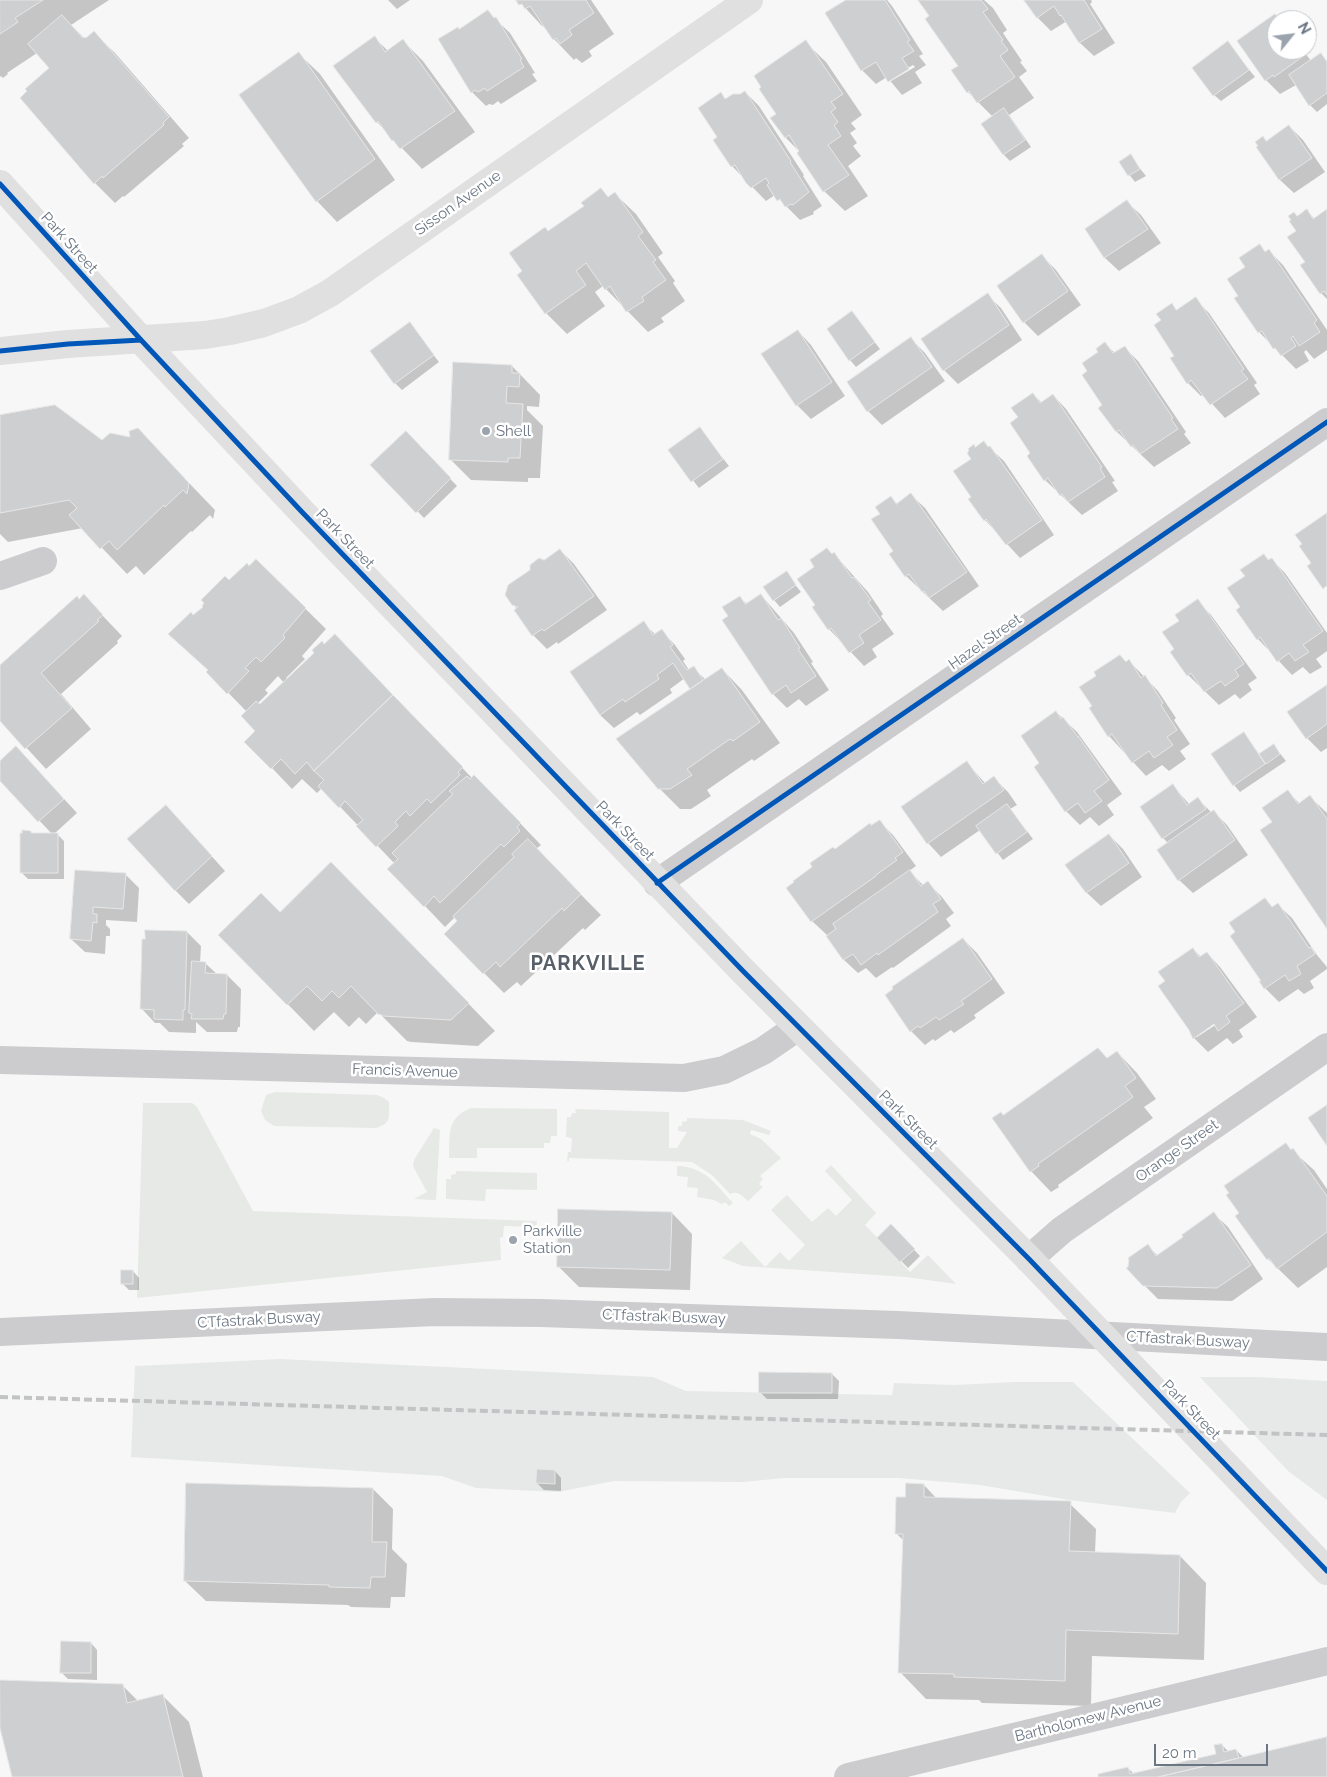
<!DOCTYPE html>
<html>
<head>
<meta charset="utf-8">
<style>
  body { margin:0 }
  #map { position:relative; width:1327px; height:1777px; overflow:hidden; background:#f7f7f7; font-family:Raleway,sans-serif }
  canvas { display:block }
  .north { position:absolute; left:1267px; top:10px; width:50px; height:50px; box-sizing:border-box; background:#fff; border:1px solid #c3c8cd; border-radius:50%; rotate:61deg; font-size:14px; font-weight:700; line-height:20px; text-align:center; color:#6a7683 }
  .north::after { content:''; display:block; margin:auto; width:18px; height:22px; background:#9ba3ac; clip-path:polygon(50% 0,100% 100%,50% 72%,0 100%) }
  .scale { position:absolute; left:1154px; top:1744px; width:114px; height:22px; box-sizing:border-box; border:2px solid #6a7683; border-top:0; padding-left:6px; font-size:15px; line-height:18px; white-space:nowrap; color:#6a7683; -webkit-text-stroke:4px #fff; paint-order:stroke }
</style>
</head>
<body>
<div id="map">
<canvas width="1327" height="1777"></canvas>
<div class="north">N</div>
<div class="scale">20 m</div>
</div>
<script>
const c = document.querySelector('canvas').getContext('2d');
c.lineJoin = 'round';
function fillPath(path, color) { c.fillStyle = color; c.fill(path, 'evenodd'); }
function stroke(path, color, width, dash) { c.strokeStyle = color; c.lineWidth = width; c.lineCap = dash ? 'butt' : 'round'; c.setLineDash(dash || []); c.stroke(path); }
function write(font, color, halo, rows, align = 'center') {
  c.font = font + ' Raleway,sans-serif'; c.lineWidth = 5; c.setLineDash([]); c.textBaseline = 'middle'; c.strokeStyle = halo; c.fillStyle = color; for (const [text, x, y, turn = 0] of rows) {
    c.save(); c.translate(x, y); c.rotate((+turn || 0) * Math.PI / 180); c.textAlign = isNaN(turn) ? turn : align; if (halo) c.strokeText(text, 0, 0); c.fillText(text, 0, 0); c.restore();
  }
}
const built = new Path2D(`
  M280 1359 653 1377 686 1391 892 1395 894 1383 954 1385 1015 1382H1073L1190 1493 1181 1502 1175 1513 1069 1500 980 1485 899 1478H784L743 1482 614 1481 558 1492 476 1488 442 1476 131 1457 135 1366Z
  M1200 1377H1259L1327 1381V1500L1288 1471Z`);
const green = new Path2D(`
  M275 1092 377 1095 384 1098 389 1102C389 1117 392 1123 376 1128L274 1126 265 1120 261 1111 266 1095Z
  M143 1103H192L197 1107 253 1211 537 1221 536 1227 504 1226 503 1237 500 1238 501 1260 137 1298Z
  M471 1108 557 1109V1136H551L550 1143H544V1148H477V1158H449C450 1135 446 1118 471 1108Z
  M575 1109 669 1112V1148H677L687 1132 678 1131V1126H682V1122L687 1121V1118L743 1120 771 1131 769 1135 751 1130 750 1134 761 1139 781 1158 760 1176 763 1179 759 1184 763 1187 748 1201C742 1196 738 1190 730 1194L712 1175 692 1162 569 1158V1161H567L568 1152H571L572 1138 566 1137 567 1117H571L572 1113H576Z
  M434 1128 440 1130 436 1200 414 1199 427 1192 413 1166 414 1160Z
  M831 1165 876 1213 865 1225 910 1272 928 1255 956 1284 906 1277 743 1266 722 1258 741 1241 765 1267 780 1252 789 1261 805 1245 771 1210 787 1195 812 1222 828 1208 836 1216 852 1200 825 1171Z
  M677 1166C706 1167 715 1184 733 1203L729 1206 725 1202 722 1204 714 1200 697 1197 698 1188 687 1187 688 1177 677 1176Z
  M456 1171 537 1173V1190L486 1189 485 1201 446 1199V1179H451V1175L456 1174Z`);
const shadow = new Path2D(`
  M0 0H109L71 25 86 40 94 33 115 53 189 138 182 144 184 146 124 197 123 196 115 203 95 183 51 69 37 53 7 73 8 74 3 78 1 76 0 77Z
  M388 0H410L397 9Z
  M518 0H591L614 34 589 51 592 56 582 63 576 58 574 60 554 39 547 29 541 25Z
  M848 0H887L892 6 923 54 919 56 926 65 915 72 922 83 902 95 887 77 876 84 862 70 827 13ZM913 65 915 67 891 81V78Z
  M919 0H984L993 8 1007 30 1003 33 1022 61 1020 62 1027 71 1019 77 1034 98 1009 115 1031 147 1010 161 1004 155 993 117 968 92 960 66 931 17Z
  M1025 0H1091L1092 2 1090 4 1115 43 1094 56 1080 43 1067 21 1051 31 1037 17Z
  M488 12 510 33 535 73 532 74 537 81 501 104 498 101 493 105 489 104 486 106 472 92 460 30Z
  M1275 15 1280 20H1277V50H1303L1311 61 1321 55 1327 61V104L1317 112 1310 105 1296 85 1280 94 1266 80 1238 41Z
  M375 38 388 51 403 41 423 61 475 132 422 169 377 122Z
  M805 42 826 62 862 115 851 123 856 129 850 133 857 143 853 146 861 156 848 166 868 196 845 211 824 191 800 152 786 138 778 115Z
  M1228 43 1255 77 1221 101 1214 95Z
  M299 54 320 74 395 180 337 222 317 201Z
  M745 92 759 106 804 175 803 176 822 206 813 212 814 214 800 220 775 195 766 201 732 166 719 137 721 94 727 100Z
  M1289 126 1303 140 1325 172 1294 193 1280 180 1258 148 1263 138 1267 142Z
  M1130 156 1146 176 1135 182 1120 163Z
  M601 190 609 198 615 194 636 214 663 253 658 257 675 281 673 283 685 301 661 318 664 322 648 332 603 286 595 292 605 306 567 334 546 313 519 275 548 232 586 206Z
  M1127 202 1141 215 1161 243 1119 271 1105 258 1086 230Z
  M1327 210V299L1321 293 1306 262 1298 231V217L1306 211 1315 219Z
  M1259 246 1267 253 1269 251 1283 265 1327 330V350L1314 359 1306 350 1304 352 1309 361 1296 369 1259 332 1240 296 1247 267Z
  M1042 256 1056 270 1081 305 1038 336 1024 322Z
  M987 295 1001 308 1022 340 958 384 944 370Z
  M1195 299 1209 313 1257 383 1254 385 1260 394 1225 418 1204 395 1201 396 1188 383 1163 321 1172 305 1177 311Z
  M852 313 880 349 856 367 850 360Z
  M409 324 439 362 402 390 395 383Z
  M798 331 811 345 845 396 811 419 797 405Z
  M911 339 925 353 945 381 882 425 868 411Z
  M1105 344 1115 353 1124 347 1138 361 1186 432 1184 434 1191 443 1154 467 1117 432 1100 408 1104 405 1089 371Z
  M512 366 540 395 539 407 527 406V410L543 426 540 478H528V482L471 480 450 459Z
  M1033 394 1042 403 1053 395 1066 409 1115 481 1112 482 1118 491 1082 515 1045 480 1032 454 1019 418Z
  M0 416 102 441 132 438 138 430 215 510 213 519 210 515 192 532 191 531 144 575 136 566 127 574 83 528 8 542 0 534Z
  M700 429 729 466 699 488 670 451Z
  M406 432 457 486 424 518 372 465Z
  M984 443 1004 461 1054 535 1020 558 985 520 970 499 973 497V459L976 448Z
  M911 495 925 508 979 586 943 611 906 576 882 514 891 497 897 504Z
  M560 550 574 564 607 610 558 644 557 642 547 649 533 635 517 609 513 604 544 561Z
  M834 554 868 592 883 614 881 616 894 634 872 649 877 657 864 666 829 629 814 607 817 605Z
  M1264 555 1269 560 1271 559 1285 573 1327 633V651L1316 659 1322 667 1310 674 1303 667 1292 675 1258 639 1242 607 1247 576Z
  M256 560 326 629 302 656 305 659 286 678 288 679 324 646 355 656 472 778 495 797 541 845 536 849 540 853 601 915 585 930 583 928 521 986 517 982 504 993 445 934 458 921 455 917 445 927 425 906 395 864 322 788 317 793 302 779 292 789 272 768 246 742 257 731 247 712 208 672 209 671 170 634 205 608 229 582ZM278 676 284 683 260 706 257 704 268 693 265 690Z
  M786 573 801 592 780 607 774 600Z
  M761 595 794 633 813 662 811 663 829 690 806 706 799 699 787 708 773 694 730 616 739 597 747 604Z
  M84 596 122 636 117 641 118 643 61 694 91 729 46 769 0 719V667Z
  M1197 601 1211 615 1257 678 1248 684 1252 690 1240 699 1235 694 1219 705 1188 675 1172 652 1176 649 1180 621Z
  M643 623 656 635 662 631 675 645 685 659 683 661 689 670 693 668 706 680 722 669 742 690 780 743 754 761 752 759 707 790 711 796 691 809H680L659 788 701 683 699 681 685 678 670 689 672 693 640 715 637 712 614 728 600 715Z
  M1120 656 1127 663 1129 661 1158 691 1176 718 1174 720 1190 744 1180 751 1186 759 1169 771 1162 765 1146 776 1109 736 1094 706 1098 676Z
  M1327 687V748L1321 752 1307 738Z
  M1056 712 1077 732 1122 794 1107 805 1114 815 1099 826 1090 817 1080 825 1066 811 1041 764Z
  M1244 734 1260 755 1274 746 1286 761 1240 792 1234 785Z
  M30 762 77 813 54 834H57L64 841V879H28L22 873 31 832 33 834H52L0 779V763Z
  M967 763 985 783 994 778 1008 792 1017 805 1010 809 1033 839 1003 860 980 830 941 857 928 843Z
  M1172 785 1190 805 1198 799 1212 813 1214 812 1227 825 1248 855 1193 893 1179 880 1169 844 1163 838Z
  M1288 792 1300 804 1310 797 1327 813V926L1274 822Z
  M179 820 225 871 189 904 175 890Z
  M879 821 893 835 916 866 909 871 924 886 928 883 942 897 954 913 946 919 951 926 893 968 892 967 876 978 866 968 858 973 844 960 827 935 812 921 788 888 835 850Z
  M1109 835 1123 849 1142 877 1101 906 1087 893 1067 865Z
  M76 871 125 874 139 888 137 922 106 920V925L110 929V936H106L105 954 85 952 71 939Z
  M358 890 495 1031 478 1046 411 1042 407 1041 378 1012 366 1024 359 1017 349 1027 334 1012 314 1031 220 935Z
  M1265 900 1273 908 1278 905 1292 918 1317 955 1327 967V969L1310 981 1314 988 1304 994 1298 989 1279 1002 1265 988 1263 981Z
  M187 932 201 946 200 963H205L218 975H227L241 989 240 1027H238L237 1032H207L196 1022V1033L169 1032 160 1023H155L142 1009Z
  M963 939 977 953 1005 993 974 1015 976 1018 954 1033 951 1030 935 1041 933 1039 925 1045 911 1031Z
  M1193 949 1201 957 1207 953 1220 967 1257 1017 1239 1030 1243 1037 1233 1044 1227 1038 1208 1052 1194 1038ZM1218 1020 1220 1022 1197 1037 1195 1035Z
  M1117 1052 1137 1073 1156 1099 1144 1107 1153 1118 1058 1185 1059 1187 1051 1192 1031 1171 1003 1116 1108 1059Z
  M1286 1145 1314 1170 1327 1189V1267L1298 1288 1268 1259 1240 1213Z
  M672 1213 692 1234 690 1290 579 1287 558 1266Z
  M1214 1214 1228 1227 1263 1279 1232 1301 1158 1299 1128 1269 1148 1246 1158 1256Z
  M891 1226 920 1256 908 1268 879 1238Z
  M133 1271 139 1278V1290H129L122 1283Z
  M832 1374 839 1381 838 1399H767L760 1392Z
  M555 1471 561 1478V1491L544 1490 537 1483Z
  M924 1485 938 1500 1069 1503 1096 1529 1095 1553 1180 1556 1206 1583 1204 1660 1092 1656 1091 1706 982 1703 979 1700 926 1699 900 1672 904 1541 896 1533 906 1498Z
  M373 1489 393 1509 392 1549 407 1564 405 1597H391L390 1608 351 1607 348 1605 206 1601 185 1581Z
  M91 1643 97 1650V1680L68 1679 61 1672Z
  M0 1681 122 1685 139 1702 163 1696 189 1722 203 1777H13L0 1722Z
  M1327 1738V1777H1100L1128 1768 1134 1774 1218 1755 1222 1745 1229 1752 1236 1750 1244 1758Z`);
const building = new Path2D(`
  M0 0H43L15 18 18 22 0 34Z
  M516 0H586L594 13 569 30 572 35 560 44 556 38 553 40 530 6 525 9 522 4 519 5Z
  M846 0H885L910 40 907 42 914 51 902 58 909 69 888 82 876 62 861 71 825 13Z
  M918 0H981L988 9 983 12 1003 40 1001 41 1008 50 1000 56 1015 77 977 103 969 91 967 93 951 70 958 66 925 19 929 16Z
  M1024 0H1084L1102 29 1079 43 1061 15 1060 16 1054 6 1037 18Z
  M488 10 494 18 496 17 522 59 520 60 524 67 487 91 485 88 478 92 475 90 471 93 438 39 458 27 459 29Z
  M1275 14 1280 20H1277V50H1301L1305 55 1274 77 1273 75 1265 81 1237 41Z
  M62 15 83 38 85 37 86 38 94 31 169 117 163 123 164 125 103 178 102 176 94 184 20 98 27 91 25 89 49 68 28 44Z
  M375 36 385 52 403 39 455 111 400 149 393 140 392 141 378 121 376 123 333 66Z
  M806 40 843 94 831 102 836 108 831 112 838 122 834 125 841 136 828 145 849 175 823 192 797 153 799 151 789 135 785 138 770 118 776 114 759 89 761 87 754 76Z
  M1228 41 1249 70 1213 96 1192 68Z
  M299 52 375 159 316 202 239 95Z
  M1321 53 1327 62V93L1309 106 1289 75Z
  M745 91 791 161 790 162 809 192 793 205 791 204 785 207 780 199 777 201 767 185 769 183 766 178 751 188 746 183 735 165 731 167 713 140 717 137 698 108 721 92 725 99 733 94H740Z
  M1004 108 1025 140 1003 155 981 124Z
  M1289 125 1312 158 1279 180 1256 147 1258 146 1255 142 1263 136 1266 141Z
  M1131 154 1140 169 1128 176 1119 162Z
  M601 188 608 197 615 192 643 232 638 236 656 260 653 262 666 280 642 297 644 301 626 312 610 286 605 290 586 263 576 271 586 285 545 314 517 275 522 271 509 253 545 227 548 231 584 206 581 203Z
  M1127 200 1148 229 1104 258 1085 229Z
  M1307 209 1313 219 1327 209V295L1324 291 1320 294 1300 265 1305 262 1287 237 1296 231 1289 221 1291 220 1288 216 1294 212 1297 216Z
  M1260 244 1265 252 1269 249 1317 320 1314 323 1320 332 1299 346 1293 336 1291 338 1296 346 1281 356 1275 348 1273 349 1262 331 1258 333 1234 298 1238 296 1227 279 1245 267 1239 258Z
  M1042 254 1068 291 1023 323 997 286Z
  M988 293 1009 325 943 371 921 339Z
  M1196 297 1244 369 1241 371 1248 379 1210 405 1191 380 1187 384 1170 358 1174 356 1154 325 1161 320 1156 314 1172 303 1176 310Z
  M852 311 875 342 849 361 827 329Z
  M410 322 434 355 394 384 370 351Z
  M798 330 832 382 796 406 761 354Z
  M911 337 932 367 867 412 847 382Z
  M1105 342 1113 353 1125 346 1173 418 1171 419 1178 429 1140 454 1133 445 1131 447 1119 430 1116 432 1098 408 1102 405 1082 375 1087 371 1082 363 1098 352 1096 349Z
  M453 362 512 365V373H520L519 387 507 386 506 403 523 404 520 458H508V462L449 460Z
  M1033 393 1040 403 1053 394 1102 467 1100 468 1105 477 1068 502 1062 494 1060 496 1048 478 1044 481 1027 456 1030 453 1010 423 1018 417 1011 408Z
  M55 405 102 440 110 433 130 437 129 431 138 428 189 483 187 494 183 490 165 507 164 505 117 550 109 541 100 549 69 515 77 508 69 500 0 513V415Z
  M700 427 723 459 691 482 668 450Z
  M406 431 451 478 416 513 370 465Z
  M984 441 988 447 990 446 1042 520 1006 545 986 519 984 521 968 499 971 497 953 471 971 459 967 453 969 451 968 449 974 444 975 447Z
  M911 493 967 572 929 598 924 591 922 592 909 574 905 577 889 554 893 551 871 519 880 514 875 507 891 496 896 504Z
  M1327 513V587L1326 586 1323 589 1307 566 1311 563 1299 546 1302 544 1295 535Z
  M827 548 832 554 834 552 852 578 854 577 871 600 868 602 881 620 859 635 864 643 849 653 831 628 828 630 812 607 815 605 797 579 814 567 810 560Z
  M560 549 594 596 544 631 542 629 532 636 514 610 518 607 512 605 505 595 508 585 530 570V565L539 558 544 560Z
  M1264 554 1268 560 1272 558 1323 631 1303 645 1309 652 1295 661 1289 653 1277 662 1260 637 1257 640 1236 610 1240 607 1227 588 1245 576 1240 570Z
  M256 559 306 608 283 635 285 638 261 662 256 657 245 668 249 671 227 694 206 672 208 670 168 634 191 612 193 615 203 607 202 606 204 603 201 600 225 576 229 580 247 563 249 566Z
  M787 571 796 585 773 601 763 587Z
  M84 594 103 615 97 620 99 621 41 673 72 708 25 749 0 721V665L77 596 79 599Z
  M761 594 778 620 781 618 800 648 798 649 816 676 791 693 786 685 772 695 722 620 728 616 722 607 740 596 745 604Z
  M1198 599 1244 664 1235 670 1239 676 1225 686 1221 681 1204 692 1191 673 1187 676 1170 652 1174 649 1162 632 1179 621 1175 615Z
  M644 621 653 635 662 629 673 645 670 647 687 670 694 666 703 680 690 689 673 663 657 675 659 679 625 702 623 699 600 715 570 672Z
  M335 634 393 695 314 771 307 762 295 774 281 759 271 769 244 742 255 731 241 716 256 701 260 704 314 653 312 650 322 641 324 644Z
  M1120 655 1126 662 1129 659 1141 678 1145 675 1163 703 1161 705 1177 730 1167 737 1173 745 1154 758 1149 751 1132 763 1112 734 1108 737 1089 708 1092 706 1079 687 1096 676 1094 672Z
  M722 668 760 722 733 741 730 739 687 769 692 775 670 789H658L616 739Z
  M1327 685V724L1306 739 1287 712Z
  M393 695 463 767 458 772 460 775 431 803 427 799 410 816 406 811 395 822 398 826 376 847 356 826 363 820 345 801 339 808 318 786 324 780 314 771Z
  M1056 711 1061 719 1063 717 1078 737V736L1109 780 1094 791 1102 801 1085 813 1078 803 1065 812 1034 767 1039 763 1021 736Z
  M1244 732 1265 764 1233 786 1211 754Z
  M1274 744 1280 754 1266 764 1259 754Z
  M16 746 64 799 38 822 0 781V761Z
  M967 761 983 784 994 776 1004 790 927 844 901 807Z
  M474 775 521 823 517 827 520 831 504 847 501 844 440 903 434 896 424 907 387 869 398 859 392 853 453 794 449 791 467 776 470 779Z
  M1173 784 1187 805 1198 797 1206 809 1162 839 1140 807Z
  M1288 790 1298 804 1310 795 1327 819V929L1260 830 1272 822 1262 808Z
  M1007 804 1027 832 996 854 976 826Z
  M166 805 212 856 175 891 127 839Z
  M1214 810 1235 840 1178 881 1157 850Z
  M880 820 903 852 895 858 897 860 876 875V876L811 922 786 888 794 882 793 881 812 867 810 863 833 847 835 849 870 823 871 825Z
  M22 830 31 831V833H58V873H20V833H22Z
  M1109 834 1129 863 1086 893 1065 865Z
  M528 839 581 894 564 911 562 908 500 967 496 962 483 974 444 934 457 921 453 916 514 857 512 854Z
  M331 862 469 1003 451 1020 383 1016 380 1014 379 1015 351 986 339 998 332 991 322 1001 307 986 287 1005 218 935 261 893 280 912Z
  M75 870 126 873 123 909 93 907V914H97V923L93 922 91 941 70 939Z
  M910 870 921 886 928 881 941 899 933 904 938 912 878 955 877 953 861 965 853 954 843 960 826 936 836 929 833 924Z
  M1265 898 1272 907 1278 903 1309 948 1311 947 1315 954 1297 966 1301 974 1289 981 1285 975 1264 989 1259 981H1261L1230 936 1235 932 1229 923Z
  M145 930 187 931 185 1010H183V1020L154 1019V1010L140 1009 142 939H145Z
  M963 938 992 979 961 1001 964 1004 939 1020 936 1017 920 1028 918 1026 910 1032 885 995 893 989 892 987Z
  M1193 948 1199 957 1207 952 1238 996 1244 1003 1226 1016 1230 1022 1218 1031 1214 1024 1193 1039 1189 1030 1158 986 1165 981 1158 972Z
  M192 961 206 962 205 973 227 974 226 1014H224L223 1019H191L192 1014 189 1013Z
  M1098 1048 1107 1058 1117 1051 1136 1078 1125 1086 1133 1097 1038 1164 1039 1166 1030 1172 992 1118 1001 1112 1003 1115Z
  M1327 1105V1146L1308 1118Z
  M1286 1143 1291 1150 1293 1148 1327 1196V1232L1277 1269 1269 1258 1267 1260 1235 1216 1239 1213 1226 1195 1229 1193 1224 1186Z
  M558 1209 672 1212 670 1270 557 1267Z
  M1214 1212 1251 1265 1217 1288 1143 1286 1126 1268 1128 1267 1129 1260 1128 1258 1148 1244 1156 1256 1183 1237 1182 1235Z
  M891 1224 915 1249 900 1262 877 1238Z
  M121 1270H133V1284H121Z
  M759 1372 832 1373V1393H759Z
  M537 1469 555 1470V1484L536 1483Z
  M186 1483 373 1488 372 1542H387L385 1577H371L370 1588 329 1587V1585L184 1581Z
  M906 1483 924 1484V1497L1071 1501 1069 1551 1180 1555 1178 1634 1066 1630 1065 1681 954 1677V1674L898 1673 903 1534H895L896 1497H905Z
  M61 1641 91 1642V1673H60Z
  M0 1680 123 1684 127 1703 163 1694 183 1777H12L0 1728Z
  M1327 1737V1777H1158L1239 1758Z
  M1222 1744 1224 1752 1236 1749 1239 1758 1158 1777H1098V1774L1128 1767 1130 1774 1216 1754 1214 1745Z`);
const minor = new Path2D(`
  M0 576 43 561
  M657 883 1327 422
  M0 1060 684 1078 724 1070 763 1051 798 1027
  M1029 1259 1062 1230 1327 1047
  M0 1332 435 1312 541 1313 898 1325 1327 1347
  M848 1777 1327 1661`);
const major = new Path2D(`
  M0 184 141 340 302 512 743 971 1029 1259 1327 1571
  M0 351 68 344 205 335 230 331 264 323 299 310 330 293 749 0`);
const rail = new Path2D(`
  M0 1397 1327 1435`);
const cycleway = new Path2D(`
  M0 184 141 340 302 512 743 971 1029 1259 1327 1571
  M0 351 68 344 141 340
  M657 883 1327 422`);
const markers = [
  [486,431,5,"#9ba3ac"],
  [513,1240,5,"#9ba3ac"]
];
const streetNames = [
  ["Sisson Avenue",458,203,-35],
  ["Park Street",69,243,48],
  ["Park Street",345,539,46],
  ["Hazel Street",985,642,-35],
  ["Park Street",625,831,46],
  ["Francis Avenue",405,1071,2],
  ["Park Street",908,1120,45],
  ["Orange Street",1177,1151,-35],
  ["CTfastrak Busway",664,1317,2],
  ["CTfastrak Busway",259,1320,-3],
  ["CTfastrak Busway",1188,1340,3],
  ["Park Street",1191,1410,46],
  ["Bartholomew Avenue",1088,1719,-14]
];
const poiNames = [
  ["Shell",496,431],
  ["Parkville",523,1231],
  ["Station",523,1248]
];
const districtNames = [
  ["PARKVILLE",588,964]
];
fillPath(built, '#e7e9e9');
fillPath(green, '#e6e9e5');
fillPath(shadow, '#0003');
fillPath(building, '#cecfd0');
stroke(building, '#e6e6e6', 1);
stroke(minor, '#ccccce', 28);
stroke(major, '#e0e0e1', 28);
stroke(rail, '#c2c3c4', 4, [8, 4]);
stroke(cycleway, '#0057b8', 5);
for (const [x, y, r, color] of markers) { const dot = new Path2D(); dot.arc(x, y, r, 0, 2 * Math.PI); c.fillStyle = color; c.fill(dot); stroke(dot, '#fff', 2); }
write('15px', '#6a7683', '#fff', streetNames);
write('15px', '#6a7683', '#fff', poiNames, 'left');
c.letterSpacing = '1px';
write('bold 20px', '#576069', '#fff', districtNames);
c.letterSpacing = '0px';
</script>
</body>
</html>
